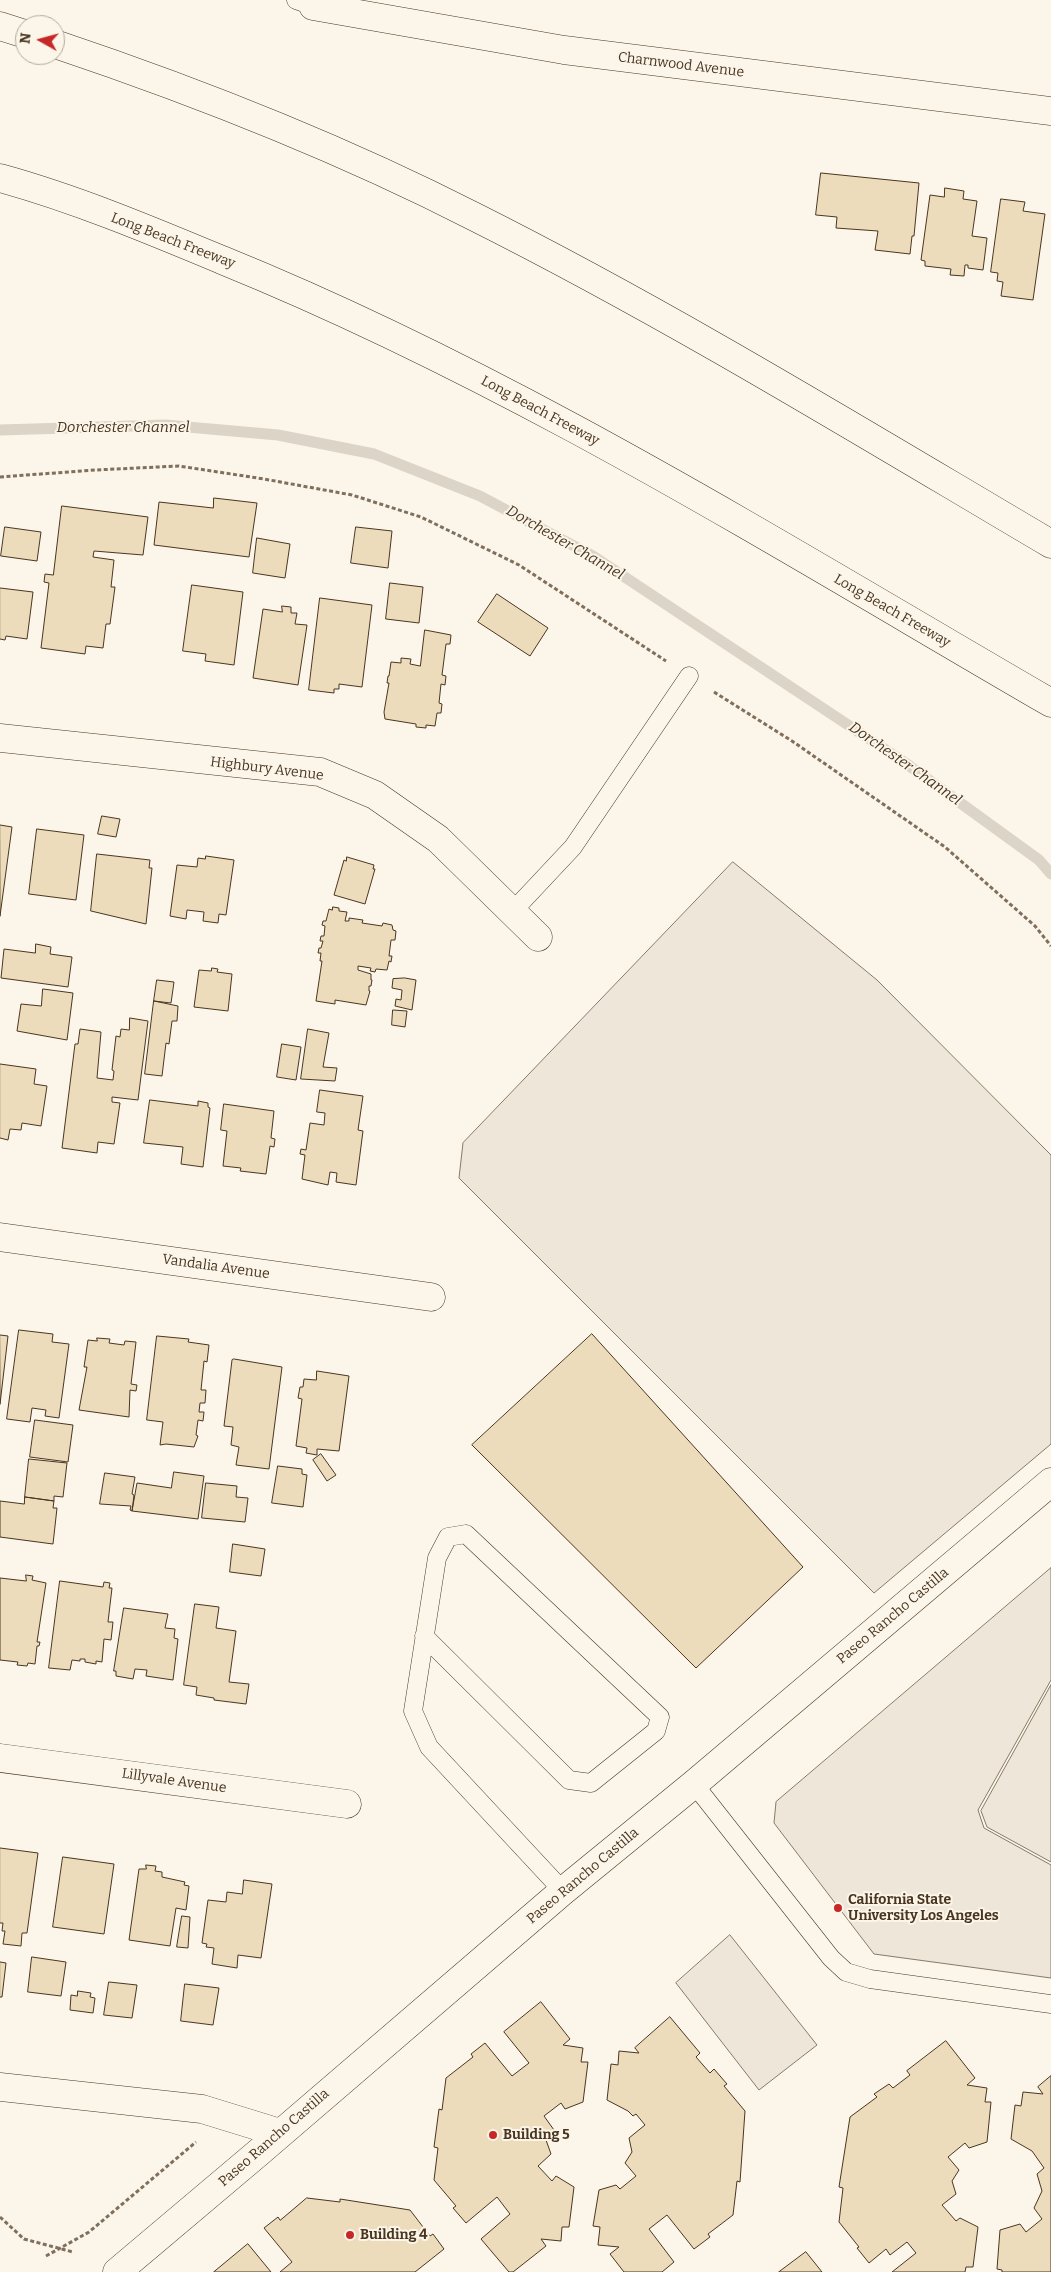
<!DOCTYPE html>
<html>
<head>
<meta charset="utf-8">
<style>
  body { margin:0 }
  #map { position:relative; width:1051px; height:2272px; overflow:hidden; background:#fbf6e9; font-family:Bitter,serif }
  canvas { display:block }
  .north { position:absolute; left:15px; top:15px; width:50px; height:50px; box-sizing:border-box; background:#fbf6e9; border:1px solid #b4a999; border-radius:50%; rotate:277deg; font-size:14px; font-weight:700; line-height:20px; text-align:center; color:#4a3520 }
  .north::after { content:''; display:block; margin:auto; width:18px; height:22px; background:#c62828; clip-path:polygon(50% 0,100% 100%,50% 72%,0 100%) }
</style>
</head>
<body>
<div id="map">
<canvas width="1051" height="2272"></canvas>
<div class="north">N</div>
</div>
<script>
const c = document.querySelector('canvas').getContext('2d');
c.lineJoin = 'round';
function fillPath(path, color) { c.fillStyle = color; c.fill(path, 'evenodd'); }
function stroke(path, color, width, dash) { c.strokeStyle = color; c.lineWidth = width; c.lineCap = dash ? 'butt' : 'round'; c.setLineDash(dash || []); c.stroke(path); }
function write(font, color, halo, rows, align = 'center') {
  c.font = font + ' Bitter,serif'; c.lineWidth = 4; c.setLineDash([]); c.textBaseline = 'middle'; c.strokeStyle = halo; c.fillStyle = color; for (const [text, x, y, turn = 0] of rows) {
    c.save(); c.translate(x, y); c.rotate((+turn || 0) * Math.PI / 180); c.textAlign = isNaN(turn) ? turn : align; if (halo) c.strokeText(text, 0, 0); c.fillText(text, 0, 0); c.restore();
  }
}
const green = new Path2D(`
  M733 862 877 980 1051 1155V1444L874 1593 459 1178 463 1143Z
  M1051 1568V1680L978 1810 984 1828 1051 1865V1978L874 1954 774 1823 776 1802Z
  M1051 1685V1862L987 1827 981 1811Z
  M730 1935 817 2045 759 2090 676 1983Z`);
const stream = new Path2D(`
  M0 430 165 425 278 435 374 454 480 496 593 556 904 762 1039 860 1051 874`);
const building = new Path2D(`
  M821 173 919 183 914 236H912L910 254 875 250 878 231 836 228 837 217 816 215Z
  M945 188 964 191 963 199 977 201 972 236 987 238 983 270 968 268V265H965L964 276 950 275 951 269 925 266V261L921 260 930 195 944 197Z
  M1001 199 1025 202 1023 211 1045 214 1033 300 1001 296 1003 282 997 281 998 273 991 272Z
  M214 498 257 503 249 557 154 545 159 502 213 508Z
  M62 506 148 517 143 555 94 551 93 557 114 560 111 587H115L110 624H106L103 648 86 646 85 654 41 648 49 583 44 582 45 574 53 575Z
  M5 527 41 532 37 561 1 556Z
  M356 527 392 531 388 568 351 563Z
  M257 538 290 544 285 578 253 573Z
  M390 583 423 587 419 623 386 619Z
  M192 585 243 592 234 665 205 661 206 654 183 651Z
  M0 588 33 592 27 639 6 636 5 640 0 639Z
  M497 594 548 628 530 656 478 622Z
  M320 598 372 605 362 687 339 684V689H334V693L309 690Z
  M282 606 291 607V613H297L295 624 307 625 298 685 253 678 263 609 282 612Z
  M425 630 451 635 450 644H446L442 675 446 676 445 685 441 684 439 703 442 704 441 713H437L435 726 426 725V728L416 727V724L385 719 384 712 389 683H387L388 676H389L391 662 401 663V658L411 659 410 664 420 666Z
  M102 816 120 819 116 837 98 834Z
  M0 825 12 827 0 916Z
  M37 829 84 835 76 900 29 894Z
  M97 854 150 860 149 868H152L146 924 91 911Z
  M206 856 234 860 226 915 219 914 218 923 203 921 204 912 187 910 186 919 170 916 177 865 197 867 198 858 205 859Z
  M347 857 374 865 373 869H375L365 904 334 895 344 860 346 861Z
  M333 907 339 908V911L347 912 345 921H349V918L363 920 362 923 382 926 383 923 392 925 393 930 396 931 395 940H391L389 956H392L391 962 389 961 387 970 376 969 375 972 370 971 371 968 358 966V970L371 974V980H372L371 986H369V991H370L366 1005 335 1000V1004L316 1001 322 961H320L321 953H318L319 948H321L323 941H320L321 936H324L325 926 322 925 323 921H326L329 909 332 910Z
  M36 944 51 947 50 954 72 957 68 987 1 978 4 949 35 953Z
  M212 968 218 969 217 972 232 974 228 1011 194 1007 199 970 211 971Z
  M405 978 416 980 412 1010 395 1006 396 999 401 1000 402 990 392 988 393 979Z
  M157 980 174 982 171 1003 154 1001Z
  M43 989 73 993 67 1040 17 1031 21 1004 41 1006Z
  M154 1001 178 1006 177 1021H172L169 1044 166 1043 162 1076 145 1074Z
  M393 1010 407 1011 405 1027 392 1025Z
  M130 1018 148 1021 138 1100 112 1097V1102L120 1103 114 1144 98 1142 97 1153 62 1148 75 1044H78L80 1029 101 1032 97 1078 113 1080 114 1071 112 1070 116 1036 120 1037 121 1029 129 1030Z
  M308 1029 329 1033 323 1067 337 1068 335 1081 301 1079Z
  M282 1044 301 1047 296 1080 277 1077Z
  M0 1064 36 1069 34 1084 47 1086 41 1126 22 1123 21 1130 10 1129 8 1140 0 1138Z
  M320 1090 363 1096 358 1130 363 1131 356 1185 336 1182 337 1173 330 1172 328 1185 302 1179 305 1155 300 1154 301 1149 306 1150 310 1123 324 1125 325 1113 317 1112Z
  M150 1100 198 1106V1101L208 1103V1107L210 1108 203 1167 181 1164 183 1147 144 1143Z
  M224 1104 274 1111 271 1138 275 1139 274 1147 270 1146 266 1174 240 1171 241 1168 223 1166 227 1131 221 1130Z
  M19 1330 53 1334 52 1342 69 1344 59 1418 45 1416 46 1410 32 1408 30 1422 7 1419Z
  M592 1334 803 1567 696 1668 472 1445Z
  M0 1335 8 1336 0 1404Z
  M157 1336 189 1339 188 1342 209 1345 207 1362 204 1361 201 1390H206L205 1403H200L199 1412H204L203 1421 198 1420 196 1435 198 1436 194 1447 166 1444 160 1445 163 1422 147 1420Z
  M97 1338 110 1339 109 1343 124 1345 125 1341 136 1342 131 1384 137 1385 136 1391 130 1390 129 1417 79 1410 87 1367H84L88 1340 97 1341Z
  M234 1359 282 1367 269 1469 236 1465 239 1447 231 1445 233 1427 224 1426 232 1360Z
  M317 1371 349 1376 339 1451 317 1449V1455L306 1453 307 1448 296 1446 302 1399 298 1398 300 1387H303L304 1379 316 1380Z
  M35 1420 73 1425 68 1462 30 1457Z
  M321 1454 336 1475 327 1481 313 1460Z
  M29 1459 67 1463 63 1497 54 1496V1501L25 1497Z
  M278 1466 302 1469V1474L307 1475 303 1507 272 1503Z
  M174 1472 204 1476 198 1519 132 1511 137 1483 171 1488Z
  M105 1473 135 1477 132 1494 134 1495 132 1511 130 1510 131 1506 100 1504Z
  M206 1483 237 1486 236 1497 248 1498 245 1522 202 1518Z
  M25 1497 54 1501 53 1508H57L53 1544 0 1537V1501L24 1504Z
  M233 1544 265 1549 261 1576 230 1572Z
  M26 1575 33 1576 32 1580 46 1583 37 1642H40L39 1646H37L35 1664 28 1663 27 1666 17 1665 18 1662 0 1660V1578L26 1581Z
  M60 1581 103 1587 104 1582 110 1583 109 1588H112L108 1622H113L111 1640 104 1639 102 1662 96 1661V1664L85 1662V1659H80V1661L72 1660 70 1670 49 1668Z
  M195 1604 219 1607 216 1628 236 1631 229 1682 249 1684 246 1704 214 1700V1698L196 1695 197 1687 184 1685Z
  M124 1608 168 1614 165 1628 175 1629 174 1638 178 1639 173 1680 146 1676 147 1670 135 1669 133 1679 116 1676V1671H114Z
  M0 1848 38 1853 27 1933H22L21 1946 3 1944 5 1931H2L3 1923H0Z
  M63 1857 114 1864 104 1934 53 1927Z
  M146 1865 156 1866 155 1871 162 1872V1877L185 1882 184 1885 189 1886 186 1910 176 1908 170 1946 129 1940 139 1869H146Z
  M244 1880 272 1884 261 1958 238 1955 237 1968 212 1964 214 1948 206 1947 207 1944 202 1943 208 1900 226 1902 227 1892 242 1894Z
  M182 1916 190 1917 188 1948 177 1947Z
  M32 1957 66 1962 61 1996 28 1992Z
  M0 1962 6 1963 2 1997H0Z
  M109 1982 137 1985 132 2018 104 2015Z
  M185 1984 219 1988 213 2025 181 2021Z
  M78 1991 91 1993 90 1997 95 1998 93 2013 70 2010 71 1995 77 1996Z
  M541 2002 570 2039 563 2045 583 2048 581 2062H588L583 2102 565 2109 561 2103 544 2116 554 2130 546 2140 551 2154 538 2166 552 2181 556 2176 574 2187 569 2227H562L561 2241 541 2239 546 2246 513 2272H509L481 2239 510 2214 497 2197 466 2223 453 2208 456 2206 434 2180 438 2148 434 2147 439 2109 442 2110 446 2078 473 2057 471 2054 485 2043 512 2076 529 2063 504 2032Z
  M670 2017 700 2053 696 2057 710 2073 714 2069 727 2084 724 2086 745 2111 740 2182 737 2181 733 2215 708 2234 710 2237 694 2249 667 2215 649 2229 674 2262 662 2272H624L610 2254 619 2247 598 2245 600 2227 593 2226 599 2190 616 2185 620 2189 636 2176 625 2163 632 2152 629 2138 645 2125 636 2114 633 2116 628 2111 607 2100 611 2064 618 2065 619 2051 639 2053 635 2048Z
  M946 2041 975 2078 967 2085 987 2088 985 2102H991L987 2142 969 2148 965 2143 948 2157 959 2170 952 2181 956 2194 942 2205 956 2221 960 2218 978 2227 973 2267H966L965 2272H892L916 2253 907 2242 890 2255 886 2249 869 2263 857 2248 859 2247 839 2222 843 2188 839 2187 850 2117 877 2097 874 2094 889 2084 893 2088 910 2075 907 2071Z
  M1051 2076V2272H1002V2270L997 2269 1000 2230 1020 2224 1026 2232 1042 2219 1034 2208 1042 2191 1037 2174 1044 2168 1032 2151 1011 2139 1015 2105 1021 2106 1023 2092 1043 2094 1038 2087Z
  M307 2198 340 2202V2199L410 2210 430 2236 433 2234 444 2249 415 2272H280L292 2262 264 2228 278 2217 280 2220Z
  M248 2244 271 2272H214Z
  M806 2252 822 2272H779Z`);
const path = new Path2D(`
  M0 477 95 470 179 466 264 479 352 495 421 517 519 565 666 661
  M714 692 792 741 945 847 1035 926 1051 946
  M0 2217 24 2239 73 2252
  M46 2256 89 2232 196 2142`);
const lane = new Path2D(`
  M296 0 313 6
  M512 912 573 847 689 676
  M424 1636 569 1780 591 1783 656 1731 660 1717 466 1534 448 1537 437 1558 413 1711 429 1747 563 1891
  M694 1784 831 1958 846 1972 870 1979 1051 2004`);
const street = new Path2D(`
  M313 6 564 50 1051 111
  M0 738 320 772 375 795 438 839 538 937
  M0 1237 431 1297
  M0 1758 347 1804`);
const secondary = new Path2D(`
  M0 2087 202 2109 280 2133
  M117 2272 258 2153 563 1891 694 1784 1051 1482`);
const highway = new Path2D(`
  M0 26 25 34
  M55 44C198 92 340 148 475 217 672 316 861 432 1051 544
  M0 178C76 199 150 230 222 260 513 378 780 546 1051 703`);
const markers = [
  [838,1908,5,"#c62828"],
  [493,2135,5,"#c62828"],
  [350,2235,5,"#c62828"]
];
const streetNames = [
  ["Charnwood Avenue",681,65,7],
  ["Long Beach Freeway",173,241,21],
  ["Long Beach Freeway",540,411,28],
  ["Long Beach Freeway",892,611,30],
  ["Highbury Avenue",267,769,7],
  ["Vandalia Avenue",216,1267,8],
  ["Paseo Rancho Castilla",893,1616,-40],
  ["Lillyvale Avenue",174,1781,8],
  ["Paseo Rancho Castilla",583,1876,-40],
  ["Paseo Rancho Castilla",274,2138,-41]
];
const poiNames = [
  ["California State",848,1900],
  ["University Los Angeles",848,1916],
  ["Building 5",503,2135],
  ["Building 4",360,2235]
];
const waterNames = [
  ["Dorchester Channel",123,428],
  ["Dorchester Channel",565,543,30],
  ["Dorchester Channel",905,764,35]
];
fillPath(green, '#ede6d9');
stroke(green, '#887966', 1);
stroke(stream, '#dcd4c6', 11);
fillPath(building, '#ecdcbc');
stroke(building, '#4a3520', 1);
stroke(lane, '#4a3520', 19);
stroke(street, '#4a3520', 29);
stroke(secondary, '#4a3520', 29);
stroke(highway, '#4a3520', 29);
stroke(path, '#7f6f5c', 3, [4, 2.5]);
stroke(lane, '#fbf6e9', 18);
stroke(street, '#fbf6e9', 28);
stroke(secondary, '#fbf6e9', 28);
stroke(highway, '#fbf6e9', 28);
for (const [x, y, r, color] of markers) { const dot = new Path2D(); dot.arc(x, y, r, 0, 2 * Math.PI); c.fillStyle = color; c.fill(dot); stroke(dot, '#fbf6e9', 2); }
write('14px', '#4a3520', '#fbf6e9', streetNames);
write('bold 14px', '#4a3520', '#fbf6e9', poiNames, 'left');
write('italic 15px', '#4a3520', '#fbf6e9', waterNames);
</script>
</body>
</html>
